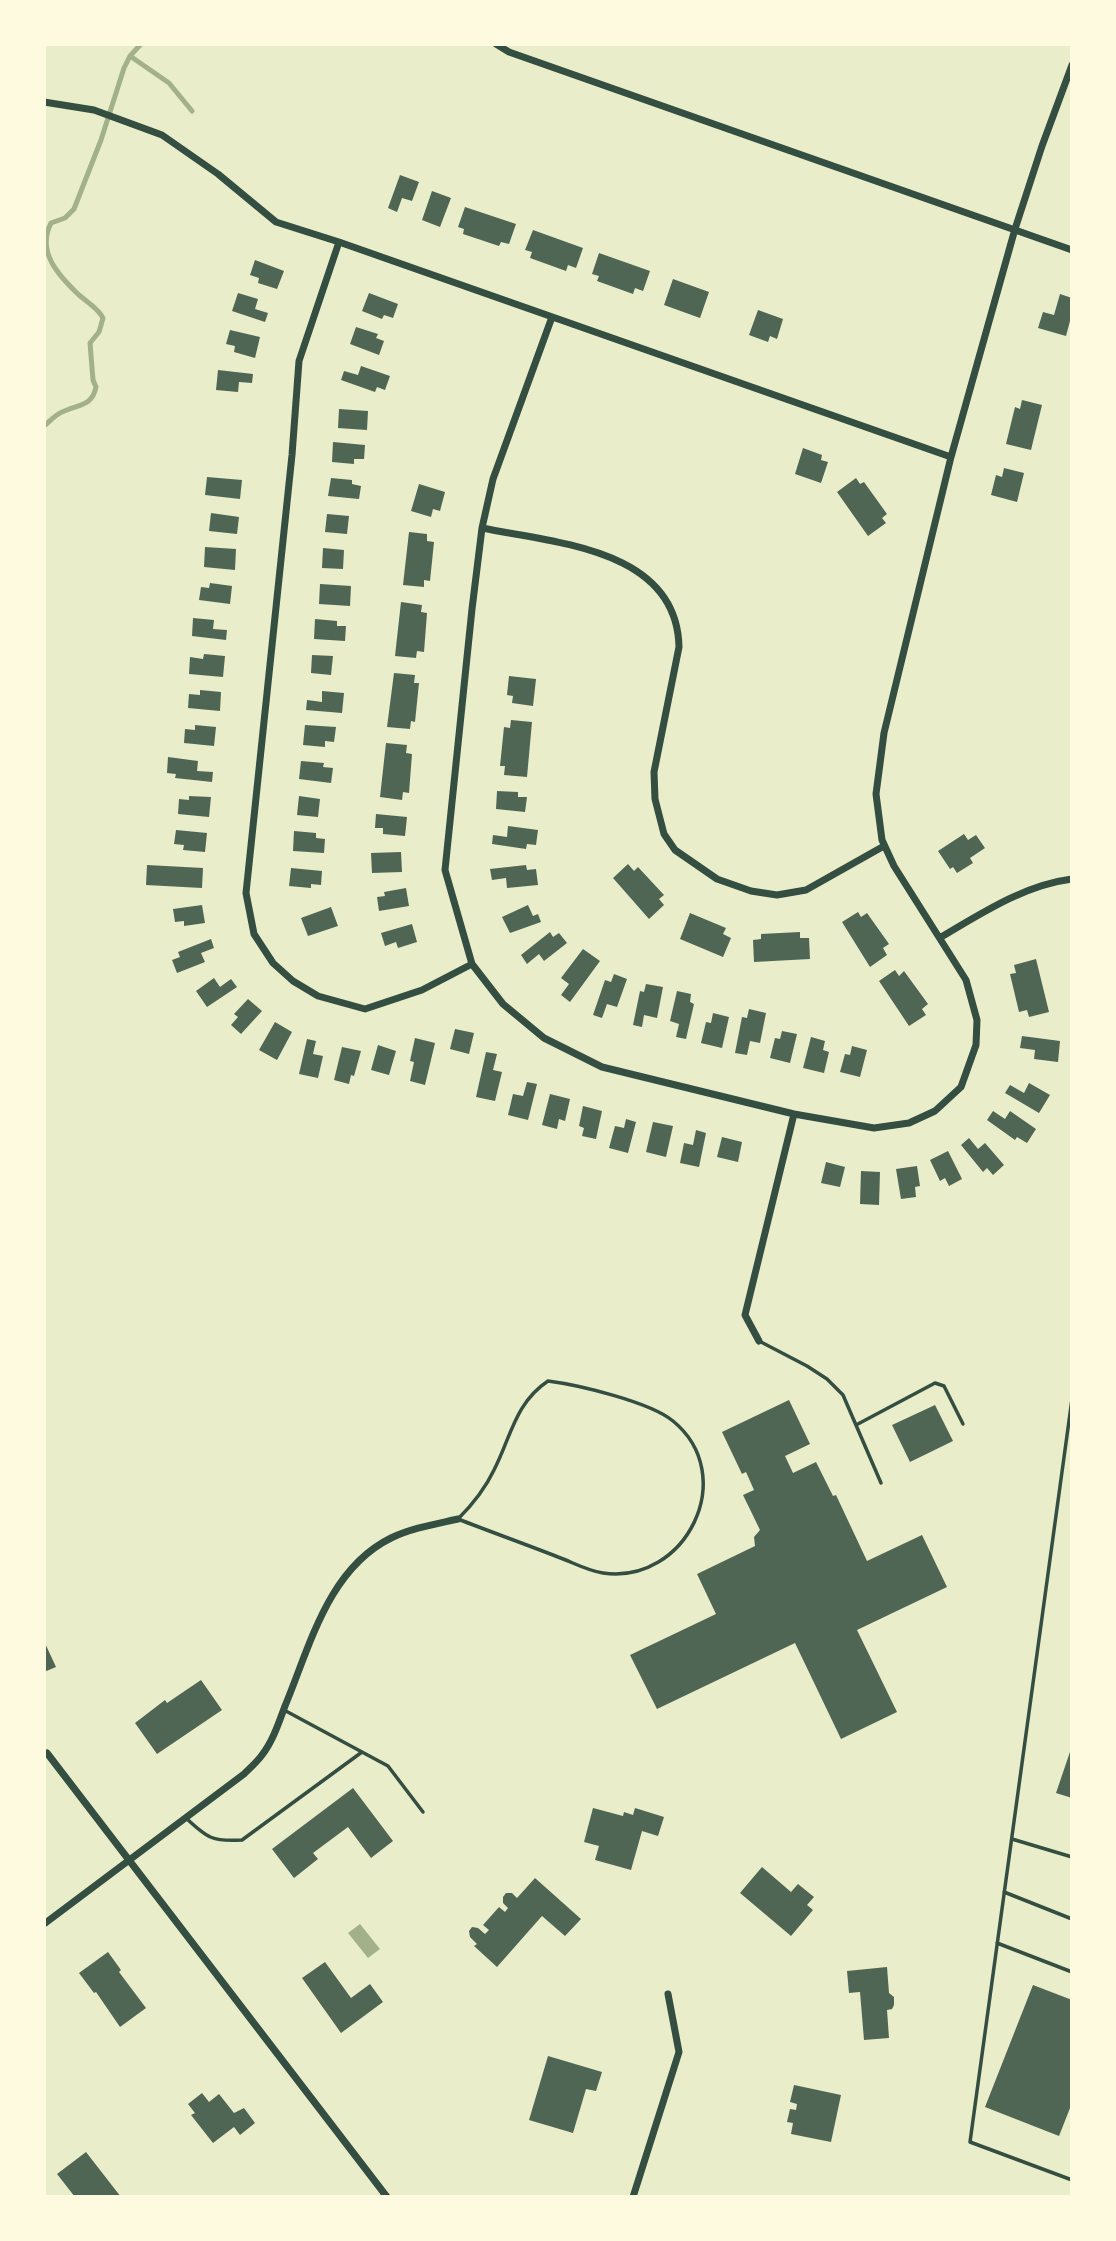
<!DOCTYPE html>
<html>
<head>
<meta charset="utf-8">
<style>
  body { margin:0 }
  #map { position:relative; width:1116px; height:2241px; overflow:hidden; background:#e9edc9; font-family:Quicksand,sans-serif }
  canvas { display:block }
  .frame { position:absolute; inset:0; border:46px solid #fefae0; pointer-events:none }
</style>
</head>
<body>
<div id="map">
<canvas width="1116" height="2241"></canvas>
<div class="frame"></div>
</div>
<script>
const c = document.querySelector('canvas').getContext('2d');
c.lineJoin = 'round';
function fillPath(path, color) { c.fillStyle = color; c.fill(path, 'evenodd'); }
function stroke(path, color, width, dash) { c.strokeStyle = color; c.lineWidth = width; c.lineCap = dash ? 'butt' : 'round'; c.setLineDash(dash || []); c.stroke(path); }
const water = new Path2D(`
  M360 1924 380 1949 368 1958 348 1933Z`);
const stream = new Path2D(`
  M130 56 169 83 192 111
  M44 426C50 421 55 415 62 412 78 404 92 407 96 387L93 380 90 343 99 332 103 318C98 308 87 302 79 295 59 276 36 252 51 223L65 218 74 209 101 140 124 68 130 56 141 44`);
const building = new Path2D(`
  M400 175 419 182 412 201 402 198 397 212 388 208Z
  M432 191 451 198 440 227 422 220Z
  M465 207 516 224 509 244 501 242 499 246 463 234 464 229 458 227Z
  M533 230 583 248 576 268 568 265 566 271 530 258 532 252 525 250Z
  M599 253 650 271 643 291 635 288 633 294 597 281 599 276 592 274Z
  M255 260 284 271 277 289 258 283 259 278 250 275Z
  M673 279 709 292 700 318 664 305Z
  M238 293 258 299 255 309 268 313 265 322 232 311Z
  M369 293 398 304 393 318 384 315 382 319 362 311Z
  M1060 294 1072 298V322L1070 321 1066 336 1038 328 1043 312 1054 315Z
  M758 310 783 319 777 339 770 336 768 342 749 335Z
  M356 327 378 334 376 338 384 341 379 355 350 344Z
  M230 330 260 337 255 358 234 352 235 346 226 344Z
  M361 366 390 376 385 390 377 387 375 392 341 380 344 371 358 375Z
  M218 370 253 374 252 383 239 382 238 392 216 390Z
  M1022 400 1042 405 1031 450 1006 444 1015 407 1020 409Z
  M339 409 368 411 367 430 338 428Z
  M333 442 365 445 364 459H354V464L332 462Z
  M803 448 822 455 821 460 828 462 821 483 795 474Z
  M1004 468 1024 473 1017 502 991 495 996 475 1002 477Z
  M207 477 242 480 240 499 205 495Z
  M331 478 352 480V484L361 486 359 499 328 496Z
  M856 478 860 484 864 482 887 514 882 518 886 523 868 536 837 492Z
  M419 484 445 492 440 511 433 509 431 517 411 511Z
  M211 513 239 517 237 534 209 531Z
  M327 514 349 516 347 534 325 532Z
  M409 532 427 534V541L434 542 430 581 424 580V587L403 585Z
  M205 547 236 549 235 570 204 567Z
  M323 548 344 550 343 569 322 568Z
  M210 583 232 586 230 604 199 600 201 587 209 588Z
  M320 584 351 586 350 606 319 604Z
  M401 602 422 605 421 612 427 613 424 652 417 651 416 658 395 656Z
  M193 618 214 620 213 629 227 630 226 640 192 636Z
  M315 619 337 621V626H346L345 641 314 639Z
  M204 654 225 656 223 677 189 674 190 657 203 659Z
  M312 655 333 656 331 675 311 673Z
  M394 673 415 675 414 683H419L415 722 411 721 410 729 387 727Z
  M509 676 536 679 533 706 512 703 513 696 507 695Z
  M200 690 221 692 220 711 188 708 189 694 200 695Z
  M322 691 344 693 342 713 306 710 307 700 322 702Z
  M511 720 532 722 527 777 504 775 505 766H500L504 727 510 728Z
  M195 725 216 727 214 746 184 743 185 729 195 730Z
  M305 725 336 727 334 742 325 741V747L303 745Z
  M386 743 407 745 406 753 412 754 409 793 403 792 402 800 380 797Z
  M168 757 198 761 197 771 213 772 212 782 175 778 176 774 167 773Z
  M301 761 324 763 323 767 333 768 331 783 299 779Z
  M497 791 518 792V797H527L525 812 496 809Z
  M189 796 211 797 209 817 178 814 179 799 189 800Z
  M299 796 320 799 318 817 297 815Z
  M376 814 407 817 405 836 383 834V828H375Z
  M508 826 538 830 536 845 527 844 526 849 492 844 493 835 507 837Z
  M176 830 207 833 205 852 183 850 184 845 174 844Z
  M294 831 316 833V838L325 839 324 853 293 851Z
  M964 834 968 840 976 835 985 848 970 858 973 863 957 873 953 867 950 869 938 851Z
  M401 852 402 872 372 873 371 853Z
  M628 864 634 871 638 867 664 895 659 899 664 905 649 919 613 878Z
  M147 865 203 868 202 888 146 885Z
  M526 865 527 870 536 869 538 885 507 888 506 878 492 880 490 869Z
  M291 868 322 871 321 885 311 884V888L289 886Z
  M406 888 409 906 379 911 377 897 385 896 384 892Z
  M202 905 205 923 184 926V921L175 922 173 909Z
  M528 905 533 916 538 914 541 922 510 933 502 917Z
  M331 907 338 926 308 936 301 918Z
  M858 912 861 917 867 913 889 944 883 948 887 955 870 967 842 922Z
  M690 913 726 928 723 934 731 938 723 957 680 939Z
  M412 924 417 942 398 948 396 942 385 946 381 933Z
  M550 932 553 937 559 933 567 943 544 961 539 954 527 964 521 955Z
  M800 932V938H809L810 959 754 962 753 940 761 939V934Z
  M211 939 214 948 201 953 205 962 177 973 172 960 180 957 178 952Z
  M583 949 600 961 570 1002 561 995 569 984 561 978Z
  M1036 959 1049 1012 1029 1017 1027 1010 1019 1012 1010 974 1016 973 1014 965Z
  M895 970 899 976 904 971 928 1004 922 1009 926 1015 909 1026 879 981Z
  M614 974 627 979 617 1007 607 1004 602 1018 593 1015 605 980 611 982Z
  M214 978 220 987 231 979 237 987 207 1007 196 991Z
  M646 984 663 987 657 1018 644 1015 642 1027 633 1025 640 991 644 992Z
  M677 991 691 994 690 1002 694 1004 686 1039 676 1037 679 1024 670 1021Z
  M248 999 262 1011 241 1034 231 1025 238 1017 234 1014Z
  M749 1009 766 1013 760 1043 750 1041 747 1055 735 1053 742 1017 747 1018Z
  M713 1013 729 1017 722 1048 701 1043 706 1022 711 1023Z
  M275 1022 292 1032 277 1060 259 1050Z
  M455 1029 474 1033 469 1054 450 1049Z
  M782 1031 797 1034 790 1063 770 1058 775 1038 780 1039Z
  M1022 1036 1060 1041 1058 1062 1034 1059 1035 1050 1020 1048Z
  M811 1037 825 1041 823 1050 829 1052 824 1073 803 1068Z
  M415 1038 435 1043 425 1085 410 1081 414 1062 410 1061Z
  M307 1039 316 1041 313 1054 323 1056 318 1078 299 1074Z
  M378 1045 396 1051 389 1075 371 1070Z
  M852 1046 867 1050 860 1077 840 1072 845 1054 850 1055Z
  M342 1047 361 1051 354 1076 351 1075 349 1084 334 1080Z
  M486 1052 497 1054 493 1070 502 1072 495 1101 476 1097Z
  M527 1082 537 1084 528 1120 508 1115 513 1094 523 1096Z
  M1029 1083 1050 1095 1039 1113 1005 1093 1010 1085 1024 1093Z
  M550 1094 570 1099 565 1121 559 1119 557 1129 542 1125Z
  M583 1106 602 1111 596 1139 582 1136 584 1128 579 1126Z
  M993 1111 1005 1119 1010 1111 1036 1129 1027 1143 1017 1137 1015 1140 987 1120Z
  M626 1119 636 1122 628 1153 609 1148 615 1126 624 1128Z
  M653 1122 673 1126 666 1157 646 1152Z
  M696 1130 706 1133 699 1167 680 1163 684 1143 693 1145Z
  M722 1137 742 1142 738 1162 717 1157Z
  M969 1138 978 1149 985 1143 1004 1165 993 1175 987 1168 983 1172 961 1145Z
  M948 1151 962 1179 949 1186 945 1178 940 1181 930 1160Z
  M826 1162 845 1167 840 1187 821 1183Z
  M917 1166 920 1186 915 1187 916 1197 901 1199 896 1169Z
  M861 1171 880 1172 879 1205 860 1204Z
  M789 1400 810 1444 785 1456 793 1473 816 1462 833 1496 836 1495 867 1561 922 1535 947 1587 857 1630 897 1712 841 1739 795 1643 657 1709 630 1655 716 1614 697 1574 755 1546 754 1537 760 1530 743 1495 754 1490 746 1472 742 1474 722 1432Z
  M935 1405 953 1441 910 1462 892 1425Z
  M44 1641 56 1667 44 1672Z
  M201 1680 222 1710 157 1754 135 1723 165 1700 167 1703Z
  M1072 1746V1798L1056 1793Z
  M353 1788 393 1841 371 1858 348 1827 313 1853 318 1859 294 1878 272 1849Z
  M593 1808 623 1816 624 1812 633 1815 635 1808 664 1817 658 1836 642 1831 631 1870 595 1860 599 1846 584 1842Z
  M762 1867 791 1892 798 1884 814 1897 807 1905 813 1910 791 1936 740 1893Z
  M535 1878 581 1919 565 1936 542 1916 497 1967 474 1946 477 1944 470 1937 469 1931 472 1927 478 1928 485 1934 489 1930 483 1925 499 1907 505 1912 508 1908 503 1903V1897L506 1893H512L517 1898Z
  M108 1952 121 1970 119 1972 146 2008 120 2027 96 1992 94 1993 79 1973Z
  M325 1962 351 1998 370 1984 383 2002 341 2033 302 1978Z
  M887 1967 889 1993 894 1997V2005L892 2009 887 2010 889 2038 864 2040 860 1992 849 1993 847 1971Z
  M1033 1985 1072 2000V2103L1059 2136 985 2107Z
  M548 2056 602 2072 596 2091 586 2089 573 2133 529 2120Z
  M794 2085 841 2095 831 2142 791 2134 793 2123 787 2122 790 2109 796 2110 797 2104 790 2102Z
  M202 2093 209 2102 219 2094 234 2113 244 2108 255 2123 240 2135 234 2127 213 2143 191 2115 195 2113 188 2104Z
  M86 2152 121 2197H75L57 2174Z`);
const service = new Path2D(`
  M761 1342 807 1366 827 1379 843 1395 881 1483
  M548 1381C579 1385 650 1402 673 1421 740 1476 686 1585 603 1573 588 1571 572 1562 558 1557 525 1544 491 1532 458 1519 473 1504 485 1489 494 1470 511 1437 515 1403 548 1381Z
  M1072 1399 970 2142 1072 2180
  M856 1425 935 1383 944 1386 963 1424
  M284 1710 388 1766 423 1812
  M186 1818C207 1838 213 1842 242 1840L362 1752
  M1012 1839 1072 1857
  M1004 1892 1072 1919
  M997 1943 1072 1972`);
const minor = new Path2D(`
  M496 44 509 52 1072 250
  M44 102 94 110 162 135 218 174 276 222 339 242 951 457
  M339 242 299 361 292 455 246 893 254 934 273 963 293 981 318 996 365 1009 422 990 472 964
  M552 317 493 479 482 528 472 609 445 870 472 964 503 1004 544 1038 602 1067 794 1114 874 1128 909 1123 935 1111 961 1087 976 1045 977 1020 966 980 894 866 882 840 876 794 884 733 951 457 1015 229 1042 146 1072 65
  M482 528C556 543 677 549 679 647L654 772 655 799 664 834 675 850 717 879 751 891 777 895 806 890 884 846
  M941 937C982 913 1024 885 1072 879
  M759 1341 745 1315 794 1114
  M47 1753 387 2197
  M44 1924 244 1774C250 1768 257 1762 262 1755 273 1741 279 1722 285 1706 310 1646 328 1569 391 1538 412 1528 436 1524 458 1519
  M633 2197 679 2052 668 1994`);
fillPath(water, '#a3b18a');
stroke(stream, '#a3b18a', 5);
fillPath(building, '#4f6655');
stroke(service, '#344e41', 3.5);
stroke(minor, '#344e41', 7);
</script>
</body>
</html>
